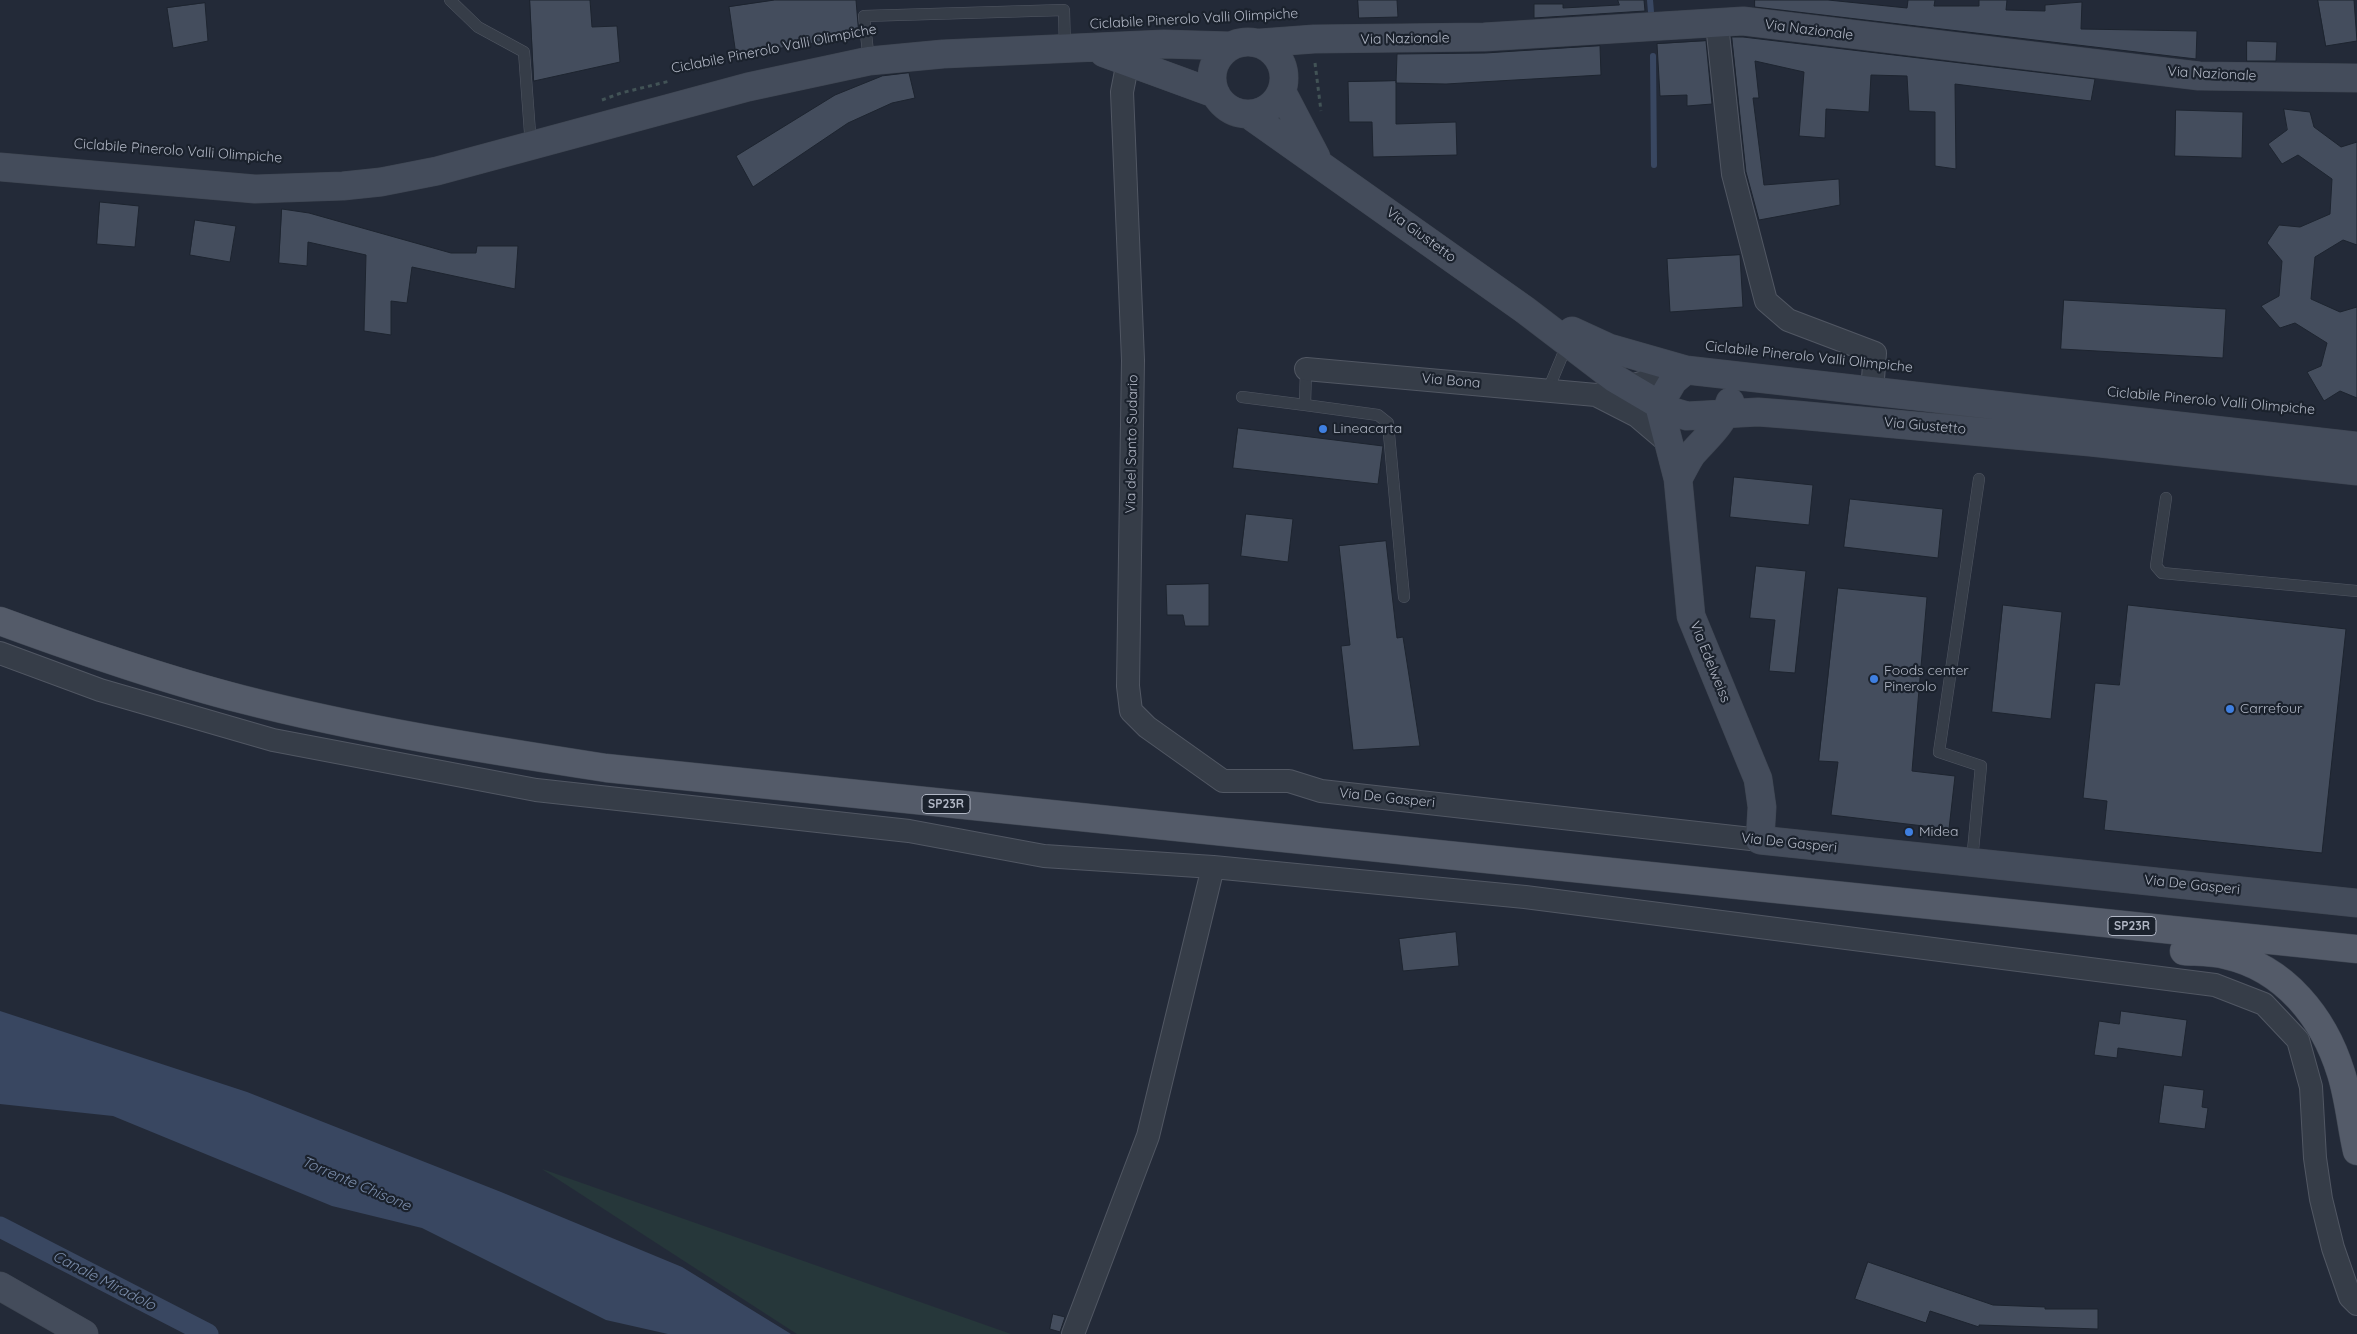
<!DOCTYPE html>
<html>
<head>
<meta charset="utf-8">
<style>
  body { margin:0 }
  canvas { display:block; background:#232a38 }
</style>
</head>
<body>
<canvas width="2357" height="1334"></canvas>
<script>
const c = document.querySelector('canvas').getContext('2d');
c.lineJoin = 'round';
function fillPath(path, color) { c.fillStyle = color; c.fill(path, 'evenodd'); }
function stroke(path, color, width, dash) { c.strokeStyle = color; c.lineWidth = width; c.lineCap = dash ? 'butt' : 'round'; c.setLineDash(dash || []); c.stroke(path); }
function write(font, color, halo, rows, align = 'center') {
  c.font = font + ' Quicksand,sans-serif'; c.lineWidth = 4.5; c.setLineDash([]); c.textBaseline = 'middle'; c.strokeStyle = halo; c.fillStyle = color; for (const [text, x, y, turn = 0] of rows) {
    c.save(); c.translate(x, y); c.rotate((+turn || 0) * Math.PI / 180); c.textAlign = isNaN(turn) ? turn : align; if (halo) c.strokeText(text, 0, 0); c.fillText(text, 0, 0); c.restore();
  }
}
const green = new Path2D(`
  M542 1169 1011 1334H797Z`);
const water = new Path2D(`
  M0 1011 247 1092 501 1192 682 1267 791 1334H668L606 1320 422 1228 332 1206 113 1116 0 1104Z`);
const stream = new Path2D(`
  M1650 0 1651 12
  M1653 56 1654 165`);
const canal = new Path2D(`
  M0 1227 208 1334`);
const building = new Path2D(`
  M530 0H590L592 27 617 26 620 62 534 81Z
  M775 0H856L859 36 736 55 729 7Z
  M1358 0H1397L1398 17 1359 18Z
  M1618 0H1644L1645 11 1534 18V4H1563V8L1619 5Z
  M1755 0H1828L1907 8 1908 0H1935L1934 6H1979V0H2007L2006 10 2045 11V5L2082 2 2081 29 2197 31 2196 59 1755 7Z
  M2318 0H2354L2357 41 2326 46Z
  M205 3 208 41 173 48 167 8Z
  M1732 37H1743L2095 79 2091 101 1955 84 1956 169 1935 166V112L1909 111 1907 76 1871 75 1869 112 1826 109 1825 138 1799 136 1804 72 1755 61 1759 98H1753L1764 185 1839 179 1840 205 1759 220 1746 172Z
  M1706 41 1712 104 1687 106V95L1660 96 1657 44Z
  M2247 41 2277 42 2276 61H2247Z
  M1600 46 1601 75 1446 84 1396 83 1397 54 1485 53Z
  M909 73 915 98 892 103 848 123 753 187 736 156 835 95 882 76Z
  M1396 81V124L1456 122 1457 155 1373 157 1372 122H1349L1348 82Z
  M2284 109 2310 112 2314 127 2341 147 2357 142V245L2343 240 2315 257 2311 299 2340 312 2357 307V398L2340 391 2324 401 2307 372 2321 366 2327 343 2295 323 2280 328 2261 306 2279 296 2282 261 2267 243 2279 225 2300 227 2330 214 2332 179 2298 155 2282 164 2268 144 2287 130Z
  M2176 110 2243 112 2242 158 2175 156Z
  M100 202 139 206 135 247 97 244Z
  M282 209 309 213 451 253H476L477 246H518L515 289 412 267 407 303 391 301V335L364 331 366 255 308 242 307 266 279 263Z
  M195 220 236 226 230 262 190 255Z
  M1740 255 1743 307 1670 312 1667 259Z
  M2064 300 2226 309 2223 358 2061 349Z
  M1238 428 1383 446 1378 484 1233 468Z
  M1734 477 1813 485 1809 525 1730 517Z
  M1850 499 1943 509 1938 558 1844 547Z
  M1246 514 1293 519 1288 562 1241 556Z
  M1386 541 1397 638 1403 637 1420 746 1353 750 1341 646 1350 645 1339 546Z
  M1756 566 1806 571 1795 673 1769 671 1775 620 1750 618Z
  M1209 584V626H1185L1183 615H1167L1166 585Z
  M1838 588 1927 597 1912 771 1955 776 1949 829 1831 815 1838 762 1819 761Z
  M2003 605 2062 612 2051 719 1992 712Z
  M2128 605 2346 629 2322 853 2104 830 2107 801 2083 798 2095 683 2119 685Z
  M1456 932 1459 966 1403 971 1399 939Z
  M2121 1011 2187 1020 2182 1057 2118 1048 2117 1058 2094 1055 2099 1021 2119 1024Z
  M2164 1085 2204 1090 2202 1107 2208 1108 2205 1129 2159 1123Z
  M1868 1262 1993 1305 2045 1307V1309H2098V1329L1979 1325V1327L1930 1311 1926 1323 1855 1299Z
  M1053 1314 1065 1317 1060 1332 1050 1329Z`);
const path = new Path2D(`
  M1315 63 1321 111
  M602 100 621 93 670 81`);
const lane = new Path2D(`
  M450 0 478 27 524 52 531 146
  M869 61 864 16 1064 10 1065 49
  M1306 369 1305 405 1378 415 1388 423 1404 597
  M1548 390 1568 342
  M1242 397 1305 405
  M2166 498 2156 566 2162 573 2357 591
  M1972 861 1981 766 1939 752 1979 479`);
const street = new Path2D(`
  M1717 24 1733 174 1766 301 1788 320 1875 353 1872 391
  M1128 61 1122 92 1133 360 1128 686 1131 711 1147 727 1223 781H1289L1321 791 1760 840
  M1306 369 1596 395C1628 389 1655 377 1686 370
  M1596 395 1637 416 1670 444
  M0 653 100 690 273 740 536 790 909 831 1044 856 1213 867 1525 897 2215 985 2264 1004 2298 1040 2311 1087 2315 1158 2321 1199 2333 1248 2350 1297 2357 1304
  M1073 1334 1148 1136 1213 867`);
const secondary = new Path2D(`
  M1212 78a36 36 0 1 1 72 0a36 36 0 1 1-72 0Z
  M1260 43 1314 39 1484 37 1743 21 2199 76 2357 78
  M1104 53 1216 94
  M1282 92 1316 157
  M1248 114 1525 310 1614 378 1670 411 1687 416 1758 412 1797 415 2090 442 2357 471
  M0 167 255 189 343 186 381 182 437 171 748 87 869 61 943 54 1164 44 1231 46
  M1572 331 1609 348 1686 370 2357 446
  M1686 370 1673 381 1659 405 1678 479 1691 616 1758 779 1762 807 1760 840 2357 903
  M1678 479C1683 470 1687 461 1692 454 1707 437 1723 424 1730 402
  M0 1286 84 1334`);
const primary = new Path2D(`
  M0 621C79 650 159 678 241 699 361 730 483 749 606 768L2357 949
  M2184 951C2198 952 2213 952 2226 955 2285 968 2324 1018 2341 1073 2349 1098 2351 1125 2357 1151`);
const markers = [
  [1323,429,5,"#3f7fe0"],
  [1874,679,5,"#3f7fe0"],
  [2230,709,5,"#3f7fe0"],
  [1909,832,5,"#3f7fe0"]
];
const shields = [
  [946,804,48],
  [2132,926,48]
];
const shieldNames = [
  ["SP23R",946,804],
  ["SP23R",2132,926]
];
const streetNames = [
  ["Ciclabile Pinerolo Valli Olimpiche",1194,19,-3],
  ["Via Nazionale",1809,30,7],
  ["Via Nazionale",1405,39,-1],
  ["Ciclabile Pinerolo Valli Olimpiche",774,49,-11],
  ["Via Nazionale",2212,74,3],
  ["Ciclabile Pinerolo Valli Olimpiche",178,151,4],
  ["Via Giustetto",1421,235,36],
  ["Ciclabile Pinerolo Valli Olimpiche",1809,357,6],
  ["Via Bona",1451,381,5],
  ["Ciclabile Pinerolo Valli Olimpiche",2211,401,5],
  ["Via Giustetto",1925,426,5],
  ["Via del Santo Sudario",1132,444,-89],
  ["Via Edelweiss",1710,662,68],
  ["Via De Gasperi",1387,798,6],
  ["Via De Gasperi",1789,843,6],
  ["Via De Gasperi",2192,885,6]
];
const poiNames = [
  ["Lineacarta",1333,429],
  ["Foods center",1884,671],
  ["Pinerolo",1884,687],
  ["Carrefour",2240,709],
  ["Midea",1919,832]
];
const waterNames = [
  ["Torrente Chisone",356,1184,23],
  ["Canale Miradolo",104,1281,27]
];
fillPath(green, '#26373a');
fillPath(water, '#394761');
stroke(stream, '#394761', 6);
stroke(canal, '#394761', 21);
fillPath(building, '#444d5d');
stroke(building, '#1d242f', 1);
stroke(lane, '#515763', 12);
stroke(street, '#515763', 24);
stroke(secondary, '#3f4652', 29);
stroke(primary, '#3f4652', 29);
stroke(path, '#425356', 3, [4, 4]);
stroke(lane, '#363d48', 11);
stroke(street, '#363d48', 22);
stroke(secondary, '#444c5b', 28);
stroke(primary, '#545b69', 28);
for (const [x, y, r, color] of markers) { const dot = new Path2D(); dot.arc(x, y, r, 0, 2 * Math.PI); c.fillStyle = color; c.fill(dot); stroke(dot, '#1b222d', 2); }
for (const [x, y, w] of shields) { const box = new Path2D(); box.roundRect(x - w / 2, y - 9.5, w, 19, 4); c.fillStyle = '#1b222d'; c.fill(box); stroke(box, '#b1b7c5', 1); }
write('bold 12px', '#b1b7c5', null, shieldNames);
write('14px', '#b1b7c5', '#1b222d', streetNames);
write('14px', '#b1b7c5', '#1b222d', poiNames, 'left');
write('italic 15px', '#7b8dab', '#1b222d', waterNames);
</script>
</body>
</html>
